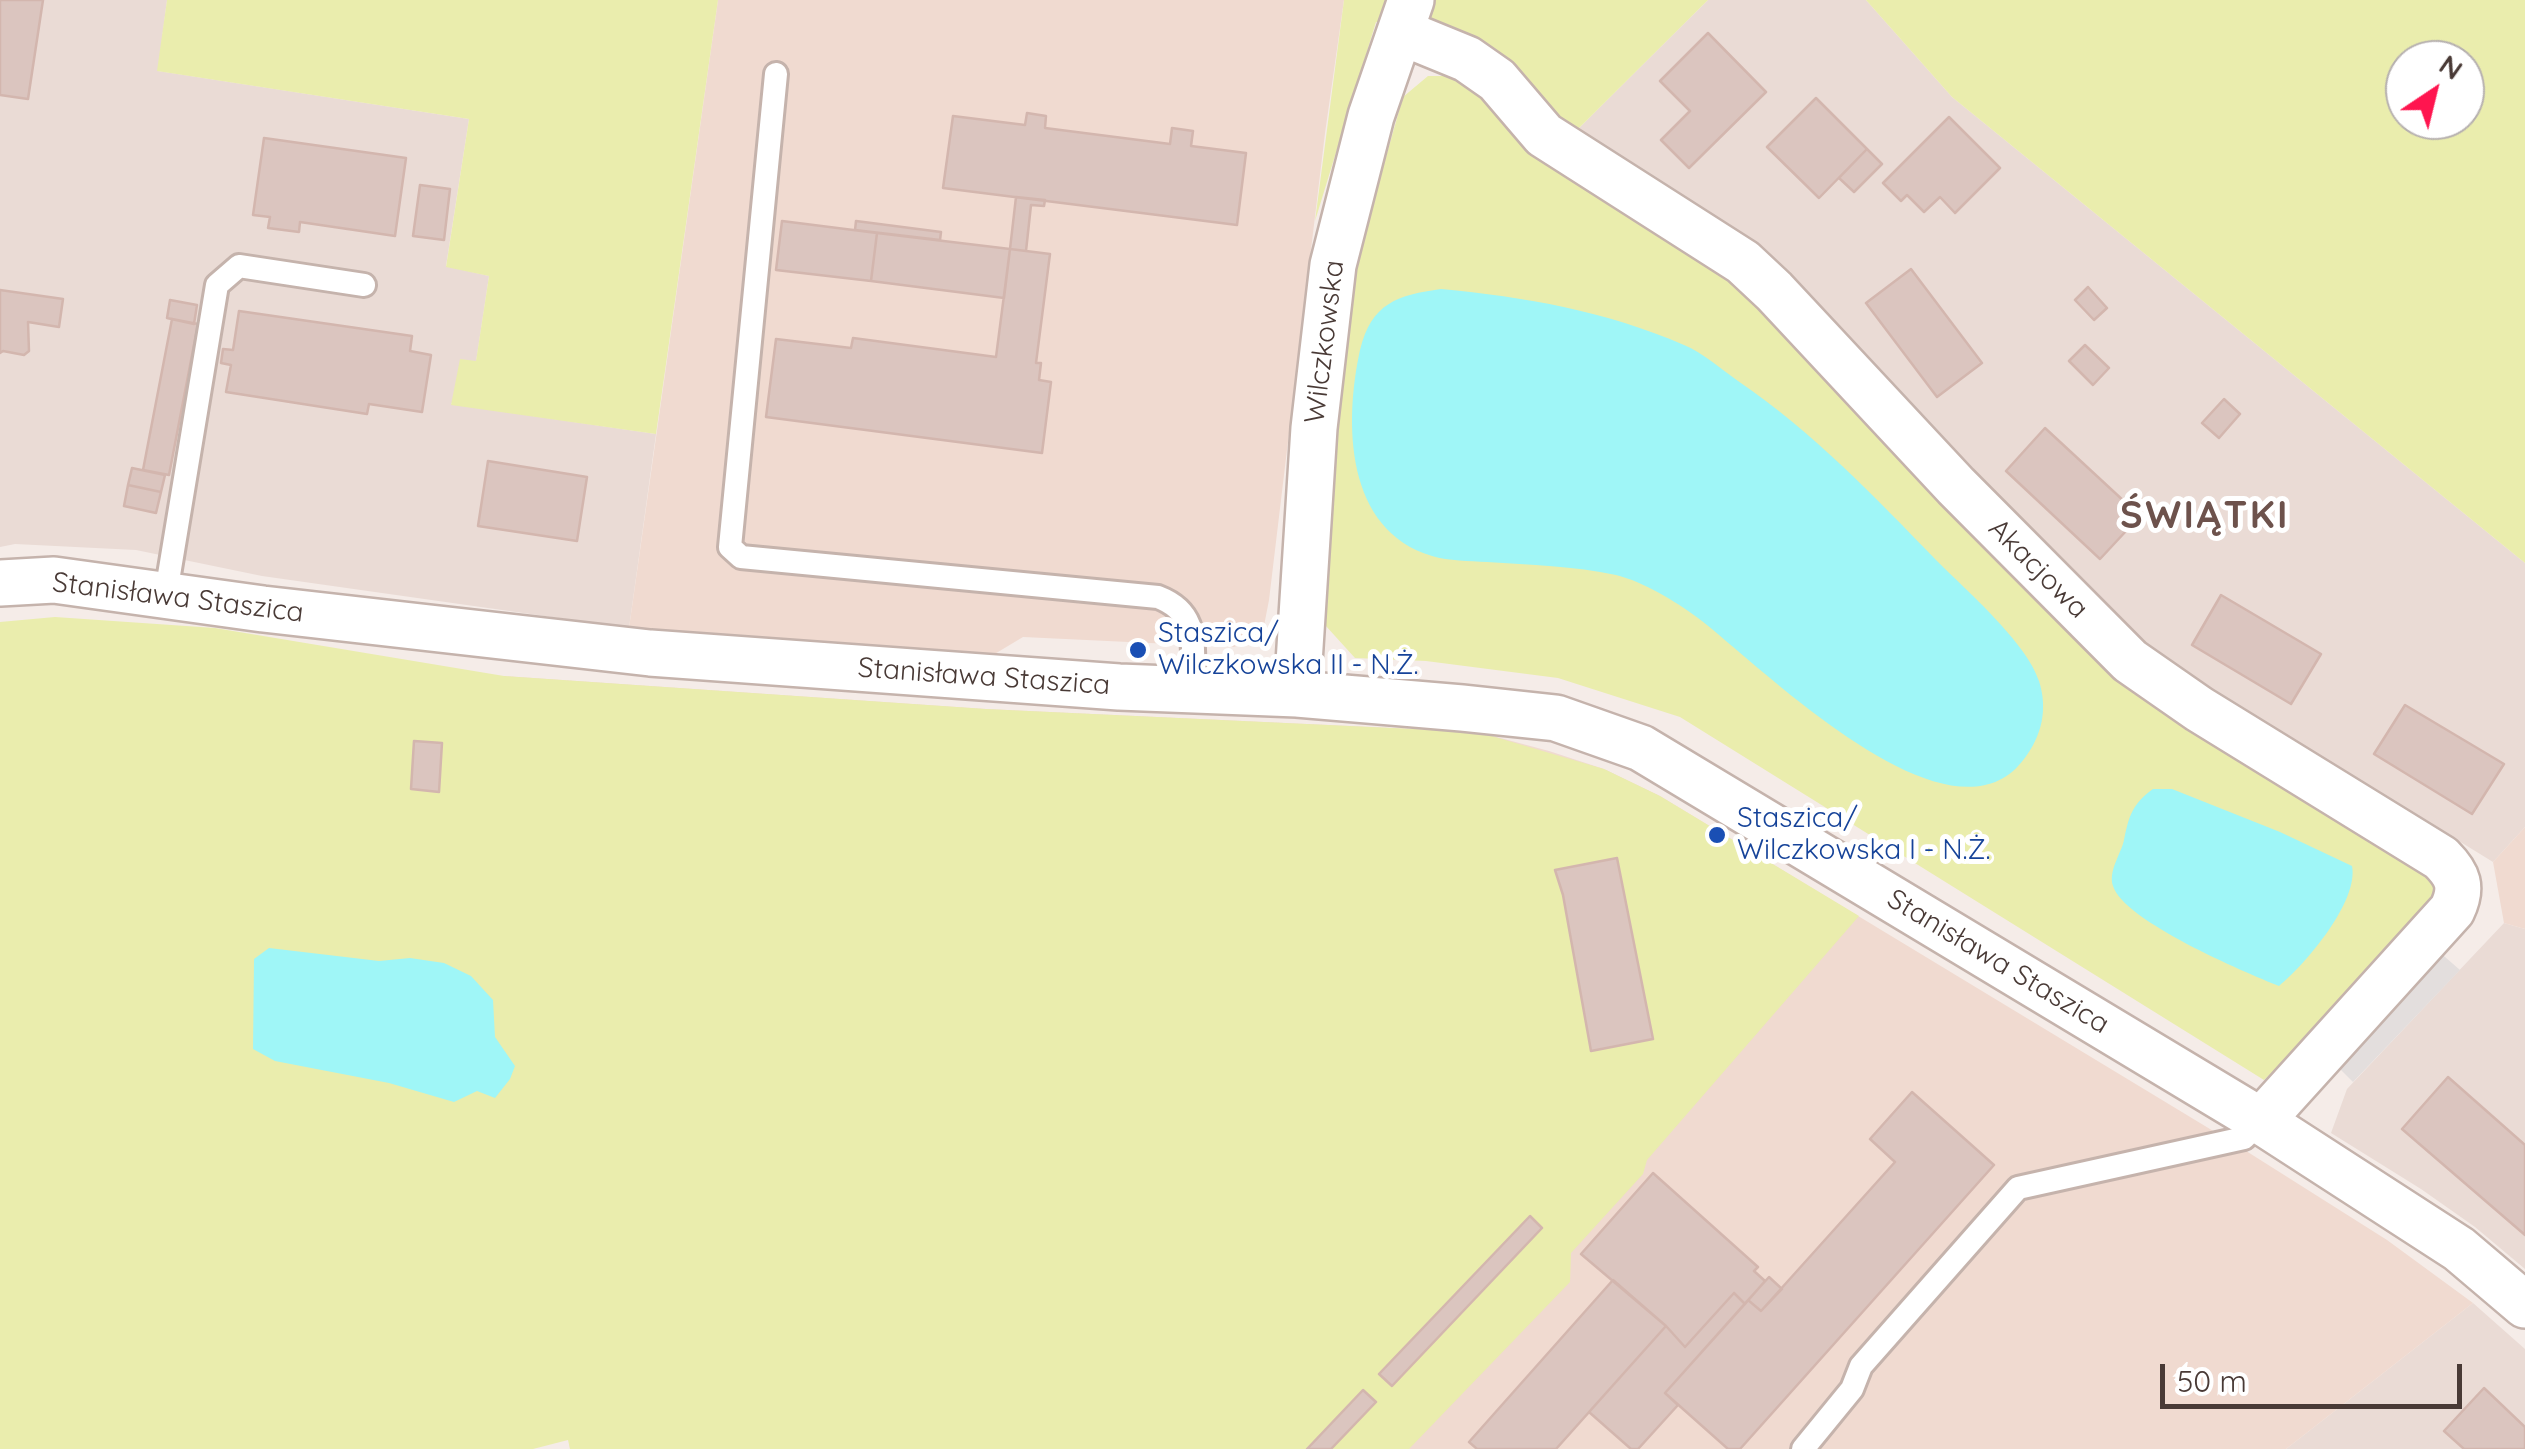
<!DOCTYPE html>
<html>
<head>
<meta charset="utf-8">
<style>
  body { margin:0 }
  #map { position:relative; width:2525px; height:1449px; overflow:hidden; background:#f5ece8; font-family:Quicksand,sans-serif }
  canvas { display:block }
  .north { position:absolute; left:2385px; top:40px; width:100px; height:100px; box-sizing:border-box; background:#fff; border:2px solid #b6b0af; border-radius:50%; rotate:35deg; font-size:28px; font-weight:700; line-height:40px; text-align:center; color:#493a36 }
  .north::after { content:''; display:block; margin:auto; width:35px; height:45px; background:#ff154f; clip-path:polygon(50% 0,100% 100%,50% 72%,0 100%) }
  .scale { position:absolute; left:2160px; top:1364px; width:302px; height:45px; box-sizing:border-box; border:5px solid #493a36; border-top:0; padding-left:12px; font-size:30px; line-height:35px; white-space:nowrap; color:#493a36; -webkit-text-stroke:8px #fff; paint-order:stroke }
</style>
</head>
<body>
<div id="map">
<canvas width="2525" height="1449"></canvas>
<div class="north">N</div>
<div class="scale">50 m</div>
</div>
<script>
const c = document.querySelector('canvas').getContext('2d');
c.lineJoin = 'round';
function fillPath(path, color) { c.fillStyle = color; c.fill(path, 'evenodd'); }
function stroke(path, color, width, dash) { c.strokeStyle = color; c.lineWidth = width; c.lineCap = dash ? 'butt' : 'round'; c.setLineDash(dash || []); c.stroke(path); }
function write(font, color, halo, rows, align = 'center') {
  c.font = font + ' Quicksand,sans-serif'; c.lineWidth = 10; c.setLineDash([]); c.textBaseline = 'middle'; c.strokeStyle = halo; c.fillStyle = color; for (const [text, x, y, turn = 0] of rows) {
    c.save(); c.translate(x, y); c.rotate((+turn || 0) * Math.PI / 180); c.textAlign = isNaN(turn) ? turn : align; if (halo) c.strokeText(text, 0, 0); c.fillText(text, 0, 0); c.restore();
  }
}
const residential = new Path2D(`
  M0 0H167L158 71 469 119 446 266 489 276 476 362 451 404 656 434 629 628 262 576 136 550 15 544 0 547Z
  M1708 0H1866L1952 97 2525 563V827L2493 862 2147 649 1573 134Z
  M2504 923 2525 929V1269L2475 1227 2421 1189 2331 1133 2347 1089Z
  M2473 1303 2525 1349V1449H2286Z`);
const education = new Path2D(`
  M718 0H1344L1325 133 1269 600 1262 636 1234 647 1023 637 983 661 629 628Z
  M504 676 986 709 1478 732 1549 751 1604 769 1660 796 2243 1149 2387 1240 2473 1303 2286 1449H570L525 1118Z
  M2525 827V929L2504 923 2493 862Z`);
const green = new Path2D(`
  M167 0H718L656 434 451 405 460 359 476 361 489 276 446 267 469 119 157 71Z
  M1344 0H1708L1573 134 1432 21 1376 22 1315 221Z
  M1866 0H2525V563L1952 97ZM2405 60H2465V120H2405Z
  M1428 76H1459L1732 277 1935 494 2430 873 2440 892 2309 1038 2264 1080 1680 717 1558 678 1426 661 1355 658 1325 625V564L1333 429 1354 269 1403 97Z
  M55 617 215 628 504 676 986 709 1478 732 1604 769 1660 796 1859 916 1647 1160 1643 1174 1571 1253 1570 1282 1409 1449H570L568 1440 533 1449H0V622Z`);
const parking = new Path2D(`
  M2437 950 2460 970 2353 1082 2331 1060Z`);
const water = new Path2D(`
  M1441 289C1525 297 1606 311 1684 345 1703 353 1721 369 1738 381 1813 432 1874 496 1937 561 1966 590 2027 643 2039 681 2048 709 2042 736 2024 759 1951 858 1760 665 1698 618 1675 601 1644 582 1616 575 1574 566 1530 565 1487 562 1469 561 1449 561 1432 556 1345 530 1344 423 1360 350 1371 303 1398 295 1441 289Z
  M2153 789H2172L2280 832 2352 866C2359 901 2306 964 2279 986 2244 972 2124 921 2113 886 2108 871 2121 854 2124 840 2129 816 2132 804 2153 789Z
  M269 948 379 961 410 958 444 963 471 976 493 1000 495 1037 515 1066 510 1079 495 1098 477 1091 454 1102 389 1083 275 1061 253 1049 254 959Z`);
const building = new Path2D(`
  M0 0H43L28 99 0 95Z
  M1708 33 1766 92 1689 168 1661 140 1690 111 1660 81Z
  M1816 98 1867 149 1819 198 1767 147Z
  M1027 113 1046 116 1045 128 1170 144 1172 128 1193 131 1191 146 1246 153 1237 225 943 188 953 116 1025 125Z
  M1949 117 2000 168 1955 213 1940 197 1924 212 1907 195 1901 201 1883 183Z
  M264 138 406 158 395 236 300 222 299 232 268 228 270 217 253 215Z
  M1867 149 1882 164 1854 192 1839 178Z
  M420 185 450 189 444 240 413 236Z
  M1016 197 1045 200 1044 206 1031 205 1026 251 1010 249Z
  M782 221 877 233 871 281 776 270Z
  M856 221 941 232 940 240 855 230Z
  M877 233 1010 249 1004 298 871 281Z
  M1010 249 1050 254 1036 363H1041L1039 380 1051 382 1042 453 766 417 776 339 851 348 853 338 996 357Z
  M1911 269 1982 363 1937 397 1866 303Z
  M2088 287 2107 308 2094 320 2075 300Z
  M0 290 63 299 59 327 28 322 29 351 24 355 3 351 0 353Z
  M170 300 197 305 194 324 167 318Z
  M239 311 412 336 410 351 431 355 422 412 369 404 367 414 226 392 231 365 221 363 223 349 233 350Z
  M172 319 198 324 169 475 143 470Z
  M2085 345 2109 368 2093 385 2069 361Z
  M2224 399 2240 414 2219 438 2202 423Z
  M2045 428 2140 516 2100 559 2006 471Z
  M488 461 587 477 577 541 478 526Z
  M132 468 165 475 161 492 128 485Z
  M128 485 161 492 156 513 124 506Z
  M2221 595 2321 654 2291 704 2192 645Z
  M2405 705 2504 764 2472 814 2374 754Z
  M414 741 442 743 439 792 411 789Z
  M1617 858 1653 1039 1591 1051 1563 895 1555 870Z
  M2448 1077 2525 1145V1235L2402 1129Z
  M1912 1092 1994 1165 1740 1449H1728L1665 1393 1748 1300 1761 1311 1895 1162 1870 1139Z
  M1653 1173 1758 1267 1754 1271 1765 1281 1745 1304 1734 1293 1685 1347 1666 1326 1581 1254Z
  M1530 1216 1542 1228 1392 1386 1379 1374Z
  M1769 1277 1782 1289 1761 1311 1748 1300Z
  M1613 1280 1666 1326 1556 1449H1477L1469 1442Z
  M1734 1293 1745 1304 1665 1393 1678 1405 1638 1449H1631L1589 1412 1666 1326 1685 1347Z
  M2484 1388 2525 1427V1449H2464L2444 1431Z
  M1363 1390 1376 1402 1331 1449H1307Z`);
const lane = new Path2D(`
  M776 74 730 547 741 557 1158 597C1202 614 1191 648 1194 690
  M166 593 217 285 239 266 364 285
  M1803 1449 1852 1389 1861 1366 2018 1188 2244 1138 2261 1121`);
const street = new Path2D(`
  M1401 32 1467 59 1497 80 1544 135 1743 262 1774 291 1956 486 2130 661 2199 709 2441 858C2458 875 2463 887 2452 910L2261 1121
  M0 583 54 580 263 609 650 653 1119 687 1297 694 1462 708 1556 718 1641 748 2261 1121 2459 1249 2525 1305
  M1297 694 1314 428 1333 265 1371 116 1411 0`);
const markers = [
  [1138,650,10,"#1a4fb4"],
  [1717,835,10,"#1a4fb4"]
];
const streetNames = [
  ["Wilczkowska",1325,342,-83],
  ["Akacjowa",2038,569,45],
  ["Stanisława Staszica",178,598,7],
  ["Stanisława Staszica",984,677,4],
  ["Stanisława Staszica",1998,962,31]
];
const transitNames = [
  ["Staszica/",1158,634],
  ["Wilczkowska II - N.Ż.",1158,666],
  ["Staszica/",1737,819],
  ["Wilczkowska I - N.Ż.",1737,851]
];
const districtNames = [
  ["ŚWIĄTKI",2205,517]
];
fillPath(residential, '#eadbd5');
fillPath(education, '#f0dad0');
fillPath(green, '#eaedad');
fillPath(parking, '#e3dedd');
fillPath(water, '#9ff6f7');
fillPath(building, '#dbc5bf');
stroke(building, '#d3b6ae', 2.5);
stroke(lane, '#c5b3ac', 28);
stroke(street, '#c5b3ac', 50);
stroke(lane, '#fff', 22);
stroke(street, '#fff', 45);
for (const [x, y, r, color] of markers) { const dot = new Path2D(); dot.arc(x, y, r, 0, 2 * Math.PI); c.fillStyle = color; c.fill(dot); stroke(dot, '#fff', 4); }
write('28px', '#493a36', '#fff', streetNames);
write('28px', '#164399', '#fff', transitNames, 'left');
c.letterSpacing = '2.5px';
write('bold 38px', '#6d524c', '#fff', districtNames);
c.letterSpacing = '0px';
</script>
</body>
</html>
